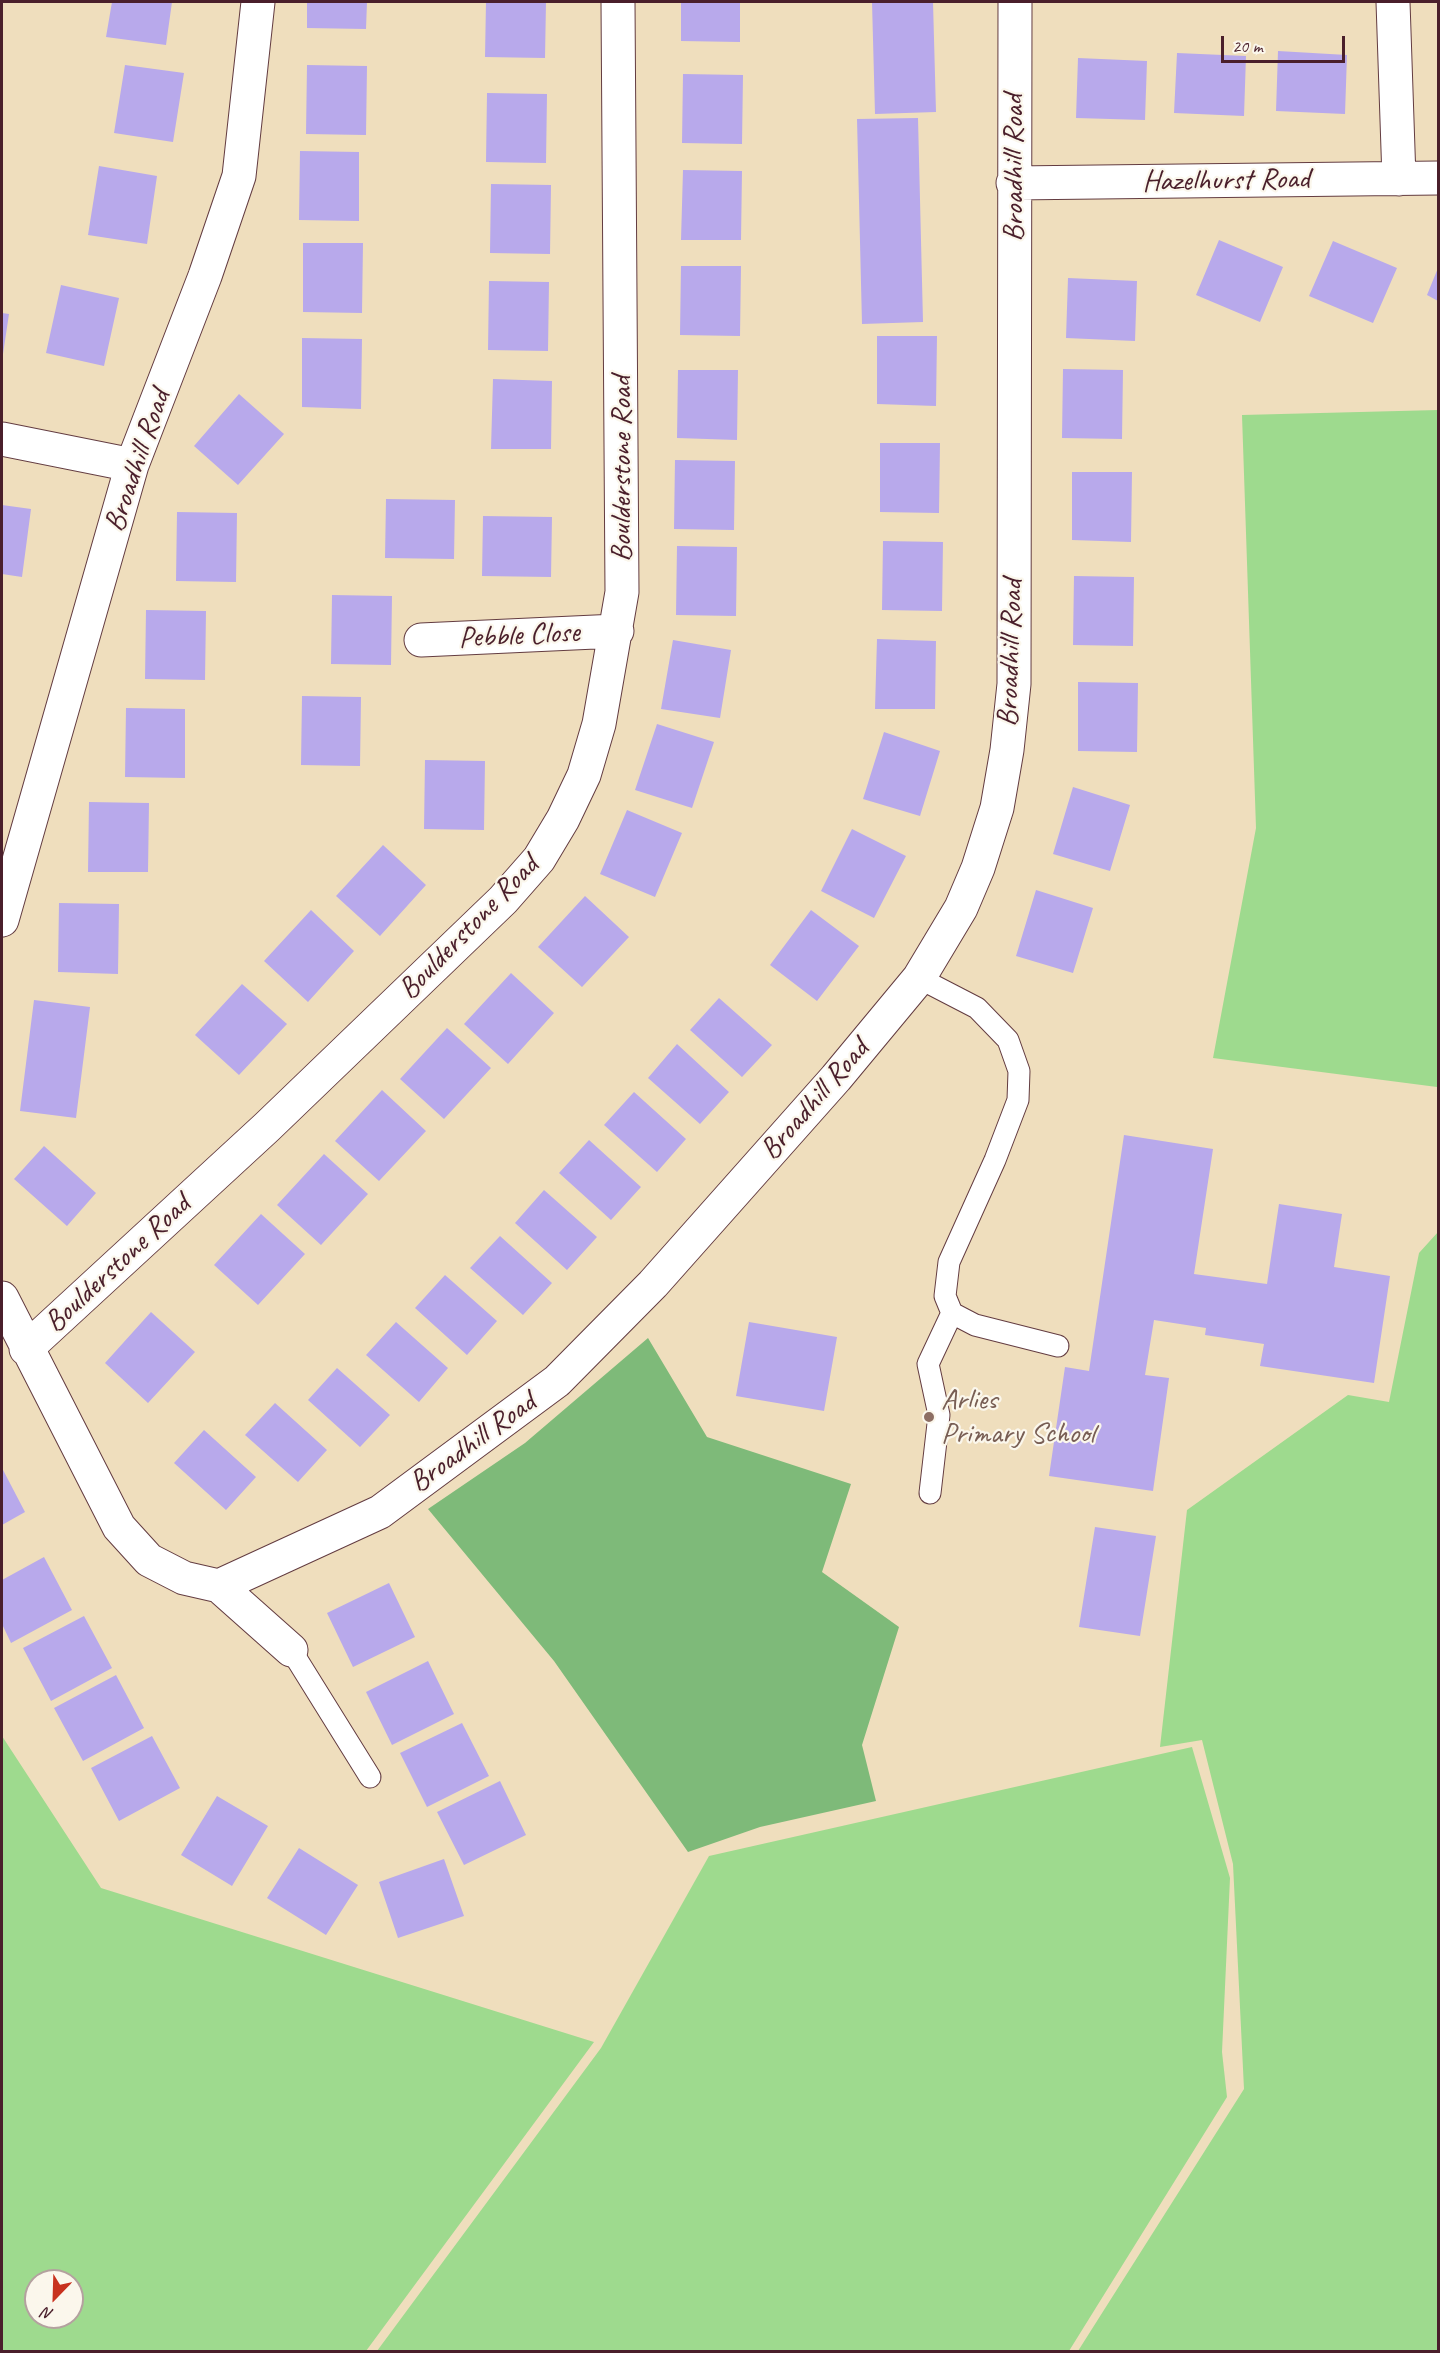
<!DOCTYPE html>
<html>
<head>
<meta charset="utf-8">
<style>
  body { margin:0 }
  #map { position:relative; width:1440px; height:2353px; overflow:hidden; background:#efdebd; font-family:Caveat,sans-serif }
  canvas { display:block }
  .frame { position:absolute; inset:0; border:3px solid #4a1f2b; pointer-events:none }
  .north { position:absolute; left:24px; top:2269px; width:60px; height:60px; box-sizing:border-box; background:#fbf7ec; border:2px solid #b4a19f; border-radius:50%; rotate:203deg; font-size:16px; font-weight:700; line-height:24px; text-align:center; color:#4a1f2b }
  .north::after { content:''; display:block; margin:auto; width:21px; height:27px; background:#c8321e; clip-path:polygon(50% 0,100% 100%,50% 72%,0 100%) }
  .scale { position:absolute; left:1221px; top:36px; width:124px; height:27px; box-sizing:border-box; border:3px solid #4a1f2b; border-top:0; padding-left:8px; font-size:18px; line-height:21px; white-space:nowrap; color:#4a1f2b; -webkit-text-stroke:4px #fbf7ec; paint-order:stroke }
</style>
</head>
<body>
<div id="map">
<canvas width="1440" height="2353"></canvas>
<div class="frame"></div>
<div class="north">N</div>
<div class="scale">20 m</div>
</div>
<script>
const c = document.querySelector('canvas').getContext('2d');
c.lineJoin = 'round';
function fillPath(path, color) { c.fillStyle = color; c.fill(path, 'evenodd'); }
function stroke(path, color, width, dash) { c.strokeStyle = color; c.lineWidth = width; c.lineCap = dash ? 'butt' : 'round'; c.setLineDash(dash || []); c.stroke(path); }
function write(font, color, halo, rows, align = 'center') {
  c.font = font + ' Caveat,sans-serif'; c.lineWidth = 4.5; c.setLineDash([]); c.textBaseline = 'middle'; c.strokeStyle = halo; c.fillStyle = color; for (const [text, x, y, turn = 0] of rows) {
    c.save(); c.translate(x, y); c.rotate((+turn || 0) * Math.PI / 180); c.textAlign = isNaN(turn) ? turn : align; if (halo) c.strokeText(text, 0, 0); c.fillText(text, 0, 0); c.restore();
  }
}
const green = new Path2D(`
  M1438 410V1090L1437 1087 1213 1058 1256 828 1242 415Z
  M1438 1232V2351H1078L1244 2089 1233 1864 1202 1740 1160 1747 1187 1510 1348 1395 1389 1402 1419 1253Z
  M2 1736 101 1888 594 2042 366 2351H2ZM36 2281H72V2317H36Z
  M1192 1747 1230 1878 1222 2052 1227 2097 1069 2351H377L601 2048 709 1856Z`);
const forest = new Path2D(`
  M648 1338 707 1437 851 1484 822 1572 899 1627 862 1745 876 1801 760 1827 688 1852 554 1661 428 1509 525 1443Z`);
const building = new Path2D(`
  M112 2H172L166 45 106 37Z
  M307 2H367L366 29 307 28Z
  M486 2H546L545 58 485 57Z
  M681 2H740V42L681 41Z
  M872 2H933L936 112 875 114Z
  M1278 51 1347 55 1345 114 1276 111Z
  M1177 53 1246 56 1244 116 1174 113Z
  M1078 58 1147 61 1145 120 1076 118Z
  M125 65 184 73 173 142 114 133Z
  M307 65 367 66 366 135 306 134Z
  M683 74 743 75 742 144 682 143Z
  M487 93 547 94 546 163 486 162Z
  M918 118 923 322 862 324 857 119Z
  M300 151 359 152V221L299 220Z
  M99 166 157 176 147 244 88 235Z
  M683 170 742 171 741 240H681Z
  M491 184 551 185 550 254 490 253Z
  M1219 240 1283 267 1260 322 1196 295Z
  M1333 241 1397 268 1373 323 1309 296Z
  M303 243H363L362 313 303 312Z
  M681 266H741L740 336 680 335Z
  M1438 268V301L1427 295Z
  M1068 278 1137 281 1135 341 1066 338Z
  M489 281 549 282 548 351 488 350Z
  M61 285 119 298 104 366 46 353Z
  M2 313 9 314 3 354H2Z
  M877 336H937L936 406 877 404Z
  M302 338 362 339 361 409 302 407Z
  M1063 369 1123 370 1122 439 1062 438Z
  M678 370H738L737 440 677 438Z
  M493 379 552 381 551 449H491Z
  M239 394 284 434 238 485 194 446Z
  M880 443H940L939 513 880 512Z
  M675 460 735 461 734 530 674 529Z
  M1072 472H1132L1131 542 1072 540Z
  M386 499 455 500 454 559 385 558Z
  M2 505 31 509 22 577 2 574Z
  M177 512 237 513 236 582 176 581Z
  M483 516 552 517 551 577 482 576Z
  M883 541 943 542 942 611 882 610Z
  M677 546 737 547 736 616 676 615Z
  M1074 576 1134 577 1133 646 1073 645Z
  M332 595 392 596 391 665 331 664Z
  M146 610 206 611 205 680 145 679Z
  M877 639 936 641 935 709H875Z
  M673 640 731 650 720 718 661 709Z
  M1078 682 1138 683 1137 752 1078 751Z
  M302 696 361 697 360 766 301 765Z
  M126 708 185 709V778L125 777Z
  M657 724 714 742 692 808 635 790Z
  M884 732 940 751 920 816 863 799Z
  M425 760 485 761 484 830 424 829Z
  M1073 787 1130 805 1110 871 1053 854Z
  M89 802 149 803 148 872H88Z
  M627 810 682 833 655 897 600 874Z
  M852 829 906 856 874 918 821 891Z
  M383 845 426 885 380 936 336 896Z
  M1036 890 1093 908 1073 973 1016 956Z
  M585 896 629 937 582 987 538 947Z
  M59 903 119 904 118 974 58 972Z
  M311 910 354 951 308 1002 264 961Z
  M811 910 859 946 817 1001 770 965Z
  M511 973 554 1013 508 1064 464 1024Z
  M242 984 287 1024 239 1075 195 1035Z
  M719 998 772 1045 742 1077 690 1030Z
  M34 1000 90 1007 76 1118 20 1111Z
  M447 1028 491 1068 444 1119 400 1079Z
  M677 1044 729 1092 700 1124 648 1078Z
  M382 1090 426 1131 379 1181 335 1141Z
  M634 1092 686 1139 657 1172 604 1125Z
  M1124 1135 1213 1149 1194 1274 1267 1284 1279 1204 1342 1214 1334 1267 1390 1276 1374 1383 1260 1366 1264 1344 1205 1335 1206 1328 1154 1320 1145 1375 1169 1378 1153 1491 1049 1476 1065 1367 1089 1371Z
  M589 1140 641 1187 611 1220 559 1173Z
  M44 1146 96 1193 67 1226 14 1179Z
  M324 1154 368 1194 321 1245 277 1205Z
  M544 1190 597 1237 567 1270 515 1223Z
  M261 1214 305 1254 258 1305 214 1265Z
  M500 1236 552 1283 523 1315 470 1268Z
  M445 1275 497 1321 467 1355 415 1308Z
  M151 1312 195 1352 148 1403 105 1363Z
  M396 1322 448 1368 419 1402 366 1355Z
  M749 1322 837 1337 824 1411 736 1396Z
  M337 1368 390 1415 360 1447 308 1400Z
  M275 1403 327 1450 298 1482 245 1435Z
  M204 1430 256 1477 226 1510 174 1463Z
  M2 1468 25 1512 2 1525Z
  M1095 1527 1156 1536 1140 1636 1079 1627Z
  M44 1557 72 1610 11 1643 2 1624V1580Z
  M389 1583 415 1637 353 1667 327 1613Z
  M84 1616 112 1668 51 1701 23 1648Z
  M428 1661 454 1714 392 1745 366 1692Z
  M116 1675 144 1728 83 1761 54 1708Z
  M462 1723 489 1776 427 1807 400 1753Z
  M152 1736 180 1788 119 1821 91 1768Z
  M500 1781 526 1835 464 1865 437 1812Z
  M217 1796 268 1826 232 1886 181 1855Z
  M299 1848 358 1885 326 1935 267 1898Z
  M444 1859 464 1916 398 1938 379 1882Z`);
const service = new Path2D(`
  M919 978 977 1008 1008 1040 1019 1071 1018 1100 995 1160 949 1262 945 1296 952 1313 975 1325 1058 1346
  M930 1493 939 1415 928 1364 952 1313
  M291 1650 370 1777`);
const minor = new Path2D(`
  M1393 2 1399 179
  M1013 183 1438 178
  M2 439 132 465
  M421 640 617 631
  M2 920 132 465 205 276 239 176 258 2
  M2 1298 119 1527 149 1560 184 1578 219 1586 380 1512 557 1381 653 1284 836 1078 919 978 961 908 978 868 997 808 1007 750 1014 684 1015 2
  M26 1349 267 1127 503 900 539 859 563 819 584 775 599 724 622 592 618 2
  M219 1586 291 1650`);
const markers = [
  [929,1417,6,"#8d6e63"]
];
const streetNames = [
  ["Broadhill Road",1014,168,-90],
  ["Hazelhurst Road",1226,181,-1],
  ["Broadhill Road",138,461,-71],
  ["Boulderstone Road",622,469,-90],
  ["Pebble Close",519,636,-3],
  ["Broadhill Road",1011,653,-88],
  ["Boulderstone Road",469,928,-46],
  ["Broadhill Road",815,1100,-49],
  ["Boulderstone Road",118,1264,-43],
  ["Broadhill Road",473,1443,-36]
];
const educationNames = [
  ["Arlies",941,1400],
  ["Primary School",941,1434]
];
fillPath(green, '#9eda8e');
fillPath(forest, '#7eba79');
fillPath(building, '#b8a9eb');
stroke(service, '#633c41', 23);
stroke(minor, '#633c41', 35);
stroke(service, '#fff', 21);
stroke(minor, '#fff', 33);
for (const [x, y, r, color] of markers) { const dot = new Path2D(); dot.arc(x, y, r, 0, 2 * Math.PI); c.fillStyle = color; c.fill(dot); stroke(dot, '#fbf7ec', 2); }
write('30px', '#4a1f2b', '#fbf7ec', streetNames);
write('30px', '#785e54', '#fbf7ec', educationNames, 'left');
</script>
</body>
</html>
